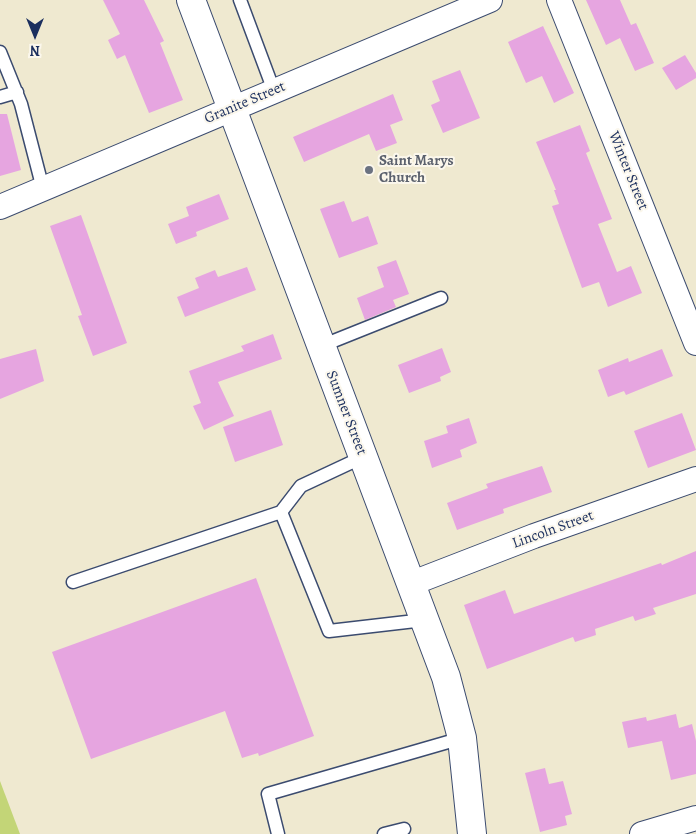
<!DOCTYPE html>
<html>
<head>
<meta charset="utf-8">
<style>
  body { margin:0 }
  #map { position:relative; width:696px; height:834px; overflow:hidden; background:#efe9d0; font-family:Alegreya,serif }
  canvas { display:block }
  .north { position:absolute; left:10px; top:10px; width:50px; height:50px; -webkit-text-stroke:4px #fbf7ec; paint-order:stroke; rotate:180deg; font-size:14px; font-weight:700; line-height:20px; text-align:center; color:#1b2f5e }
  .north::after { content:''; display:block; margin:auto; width:18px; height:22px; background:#1b2f5e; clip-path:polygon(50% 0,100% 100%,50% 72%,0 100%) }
</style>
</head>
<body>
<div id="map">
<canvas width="696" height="834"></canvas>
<div class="north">N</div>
</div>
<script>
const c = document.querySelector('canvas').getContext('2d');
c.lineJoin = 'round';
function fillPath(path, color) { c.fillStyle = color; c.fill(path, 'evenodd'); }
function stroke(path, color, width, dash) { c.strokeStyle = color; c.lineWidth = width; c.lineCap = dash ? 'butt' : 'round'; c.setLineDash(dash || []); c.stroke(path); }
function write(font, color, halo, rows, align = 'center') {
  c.font = font + ' Alegreya,serif'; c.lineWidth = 4; c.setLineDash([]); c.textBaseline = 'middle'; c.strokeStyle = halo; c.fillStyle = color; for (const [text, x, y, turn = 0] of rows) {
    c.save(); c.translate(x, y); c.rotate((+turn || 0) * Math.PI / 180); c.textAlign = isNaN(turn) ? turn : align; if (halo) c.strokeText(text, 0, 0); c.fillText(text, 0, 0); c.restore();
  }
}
const green = new Path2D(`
  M0 781 20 834H0Z`);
const building = new Path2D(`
  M103 0H144L164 41 160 43 183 100 149 113 125 55 117 59 108 40 120 34Z
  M586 0H620L631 25 636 23 654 63 635 71 620 38 606 45Z
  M543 26 574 93 554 103 542 76 526 83 508 42Z
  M685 55 696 73V78L676 90 662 68Z
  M460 70 480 118 443 133 431 105 440 101 432 81Z
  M393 94 403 120 390 125 397 143 376 151 369 134 304 162 293 137Z
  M0 114H7L21 170 0 176Z
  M580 125 590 151 586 153 612 219 598 224 617 272 631 266 642 293 608 307 599 282 582 288 552 206 559 204 554 190H556L536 142Z
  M219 194 229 219 196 232 197 236 176 244 168 224 189 216 186 207Z
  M344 201 352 222 368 216 378 244 339 258 320 209Z
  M81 215 127 343 93 356 78 316 82 315 50 226Z
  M396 260 409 294 393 300 396 307 365 320 357 298 384 287 377 267Z
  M247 267 256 290 185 317 177 297 199 288 195 278 215 270 218 277Z
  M273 334 282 359 218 382 234 416 204 430 193 406 201 403 189 371 244 351 241 346Z
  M442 348 451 372 440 377 441 381 409 393 398 365Z
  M36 349 44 381 0 399V359Z
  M662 349 673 376 626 395 624 391 608 397 598 370 628 358 629 362Z
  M271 410 283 445 235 462 223 427Z
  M682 413 696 450 648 468 634 431Z
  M469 418 477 443 460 450 462 457 432 468 424 441 448 433 446 426Z
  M542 466 552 492 503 509 504 513 457 530 447 503 488 488 486 484Z
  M696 551V594L653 608 656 614 635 621 633 616 595 629 596 635 575 642 573 637 487 669 464 605 505 590 514 614 661 563 662 565Z
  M256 578 314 736 259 756 258 753 242 758 225 711 91 759 52 652Z
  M676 714 679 728 692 724 696 741V774L671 780 662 741 628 748 622 722 646 717 647 721Z
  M545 768 549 784 563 781 572 814 565 816 567 825 540 832 525 773Z`);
const service = new Path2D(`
  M240 0 274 91
  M0 52 21 104 43 189
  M0 97 17 92
  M321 346 441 298
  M363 457 301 486 281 512 329 631 424 620
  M73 582 281 512
  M278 834 268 794 462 738
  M384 834 404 829`);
const minor = new Path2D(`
  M559 0 696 343
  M0 207 490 0
  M410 584 534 536 696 479
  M642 834 696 818`);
const tertiary = new Path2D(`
  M191 0 446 677 462 738 472 834`);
const markers = [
  [369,170,5,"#6b7280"]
];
const streetNames = [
  ["Granite Street",245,103,-23],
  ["Winter Street",628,171,68],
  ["Sumner Street",346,413,69],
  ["Lincoln Street",553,530,-20]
];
const worshipNames = [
  ["Saint Marys",379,161],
  ["Church",379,178]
];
fillPath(green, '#c3d577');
fillPath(building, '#e6a5e0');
stroke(service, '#3b4b6f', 15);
stroke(minor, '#3b4b6f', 26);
stroke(tertiary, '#3b4b6f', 30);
stroke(service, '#fff', 12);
stroke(minor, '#fff', 24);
stroke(tertiary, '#fff', 28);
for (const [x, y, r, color] of markers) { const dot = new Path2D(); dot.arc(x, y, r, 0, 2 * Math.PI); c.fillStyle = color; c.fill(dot); stroke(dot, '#fbf7ec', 2); }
write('15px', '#1b2f5e', '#fbf7ec', streetNames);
write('bold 15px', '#5b616d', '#fbf7ec', worshipNames, 'left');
</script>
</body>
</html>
